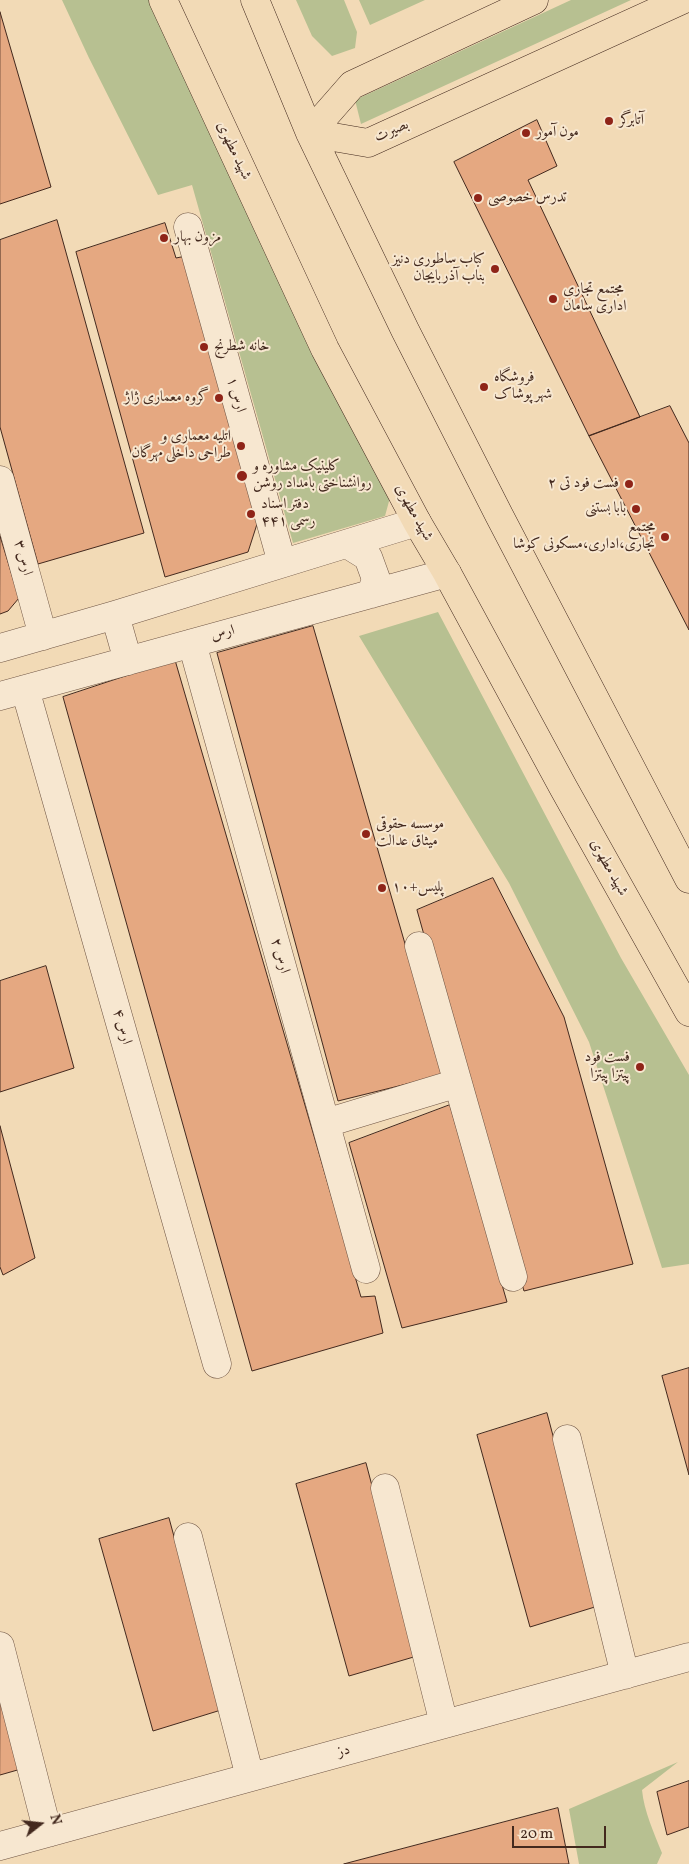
<!DOCTYPE html>
<html>
<head>
<meta charset="utf-8">
<style>
  body { margin:0 }
  #map { position:relative; width:689px; height:1864px; overflow:hidden; background:#f2dab6; font-family:Vollkorn,serif }
  canvas { display:block }
  .north { position:absolute; left:15px; top:1799px; width:50px; height:50px; -webkit-text-stroke:4px #f7e7d0; paint-order:stroke; rotate:74deg; font-size:14px; font-weight:700; line-height:20px; text-align:center; color:#43291e }
  .north::after { content:''; display:block; margin:auto; width:18px; height:22px; background:#43291e; clip-path:polygon(50% 0,100% 100%,50% 72%,0 100%) }
  .scale { position:absolute; left:512px; top:1826px; width:94px; height:22px; box-sizing:border-box; border:2px solid #43291e; border-top:0; padding-left:6px; font-size:15px; line-height:18px; white-space:nowrap; color:#43291e; -webkit-text-stroke:4px #f7e7d0; paint-order:stroke }
</style>
</head>
<body>
<div id="map">
<canvas width="689" height="1864"></canvas>
<div class="north">N</div>
<div class="scale">20 m</div>
</div>
<script>
const c = document.querySelector('canvas').getContext('2d');
c.lineJoin = 'round';
function fillPath(path, color) { c.fillStyle = color; c.fill(path, 'evenodd'); }
function stroke(path, color, width, dash) { c.strokeStyle = color; c.lineWidth = width; c.lineCap = dash ? 'butt' : 'round'; c.setLineDash(dash || []); c.stroke(path); }
function write(font, color, halo, rows, align = 'center') {
  c.font = font + ' Vollkorn,Amiri,serif'; c.lineWidth = 4; c.setLineDash([]); c.textBaseline = 'middle'; c.strokeStyle = halo; c.fillStyle = color; for (const [text, x, y, turn = 0] of rows) {
    c.save(); c.translate(x, y); c.rotate((+turn || 0) * Math.PI / 180); c.textAlign = isNaN(turn) ? turn : align; if (halo) c.strokeText(text, 0, 0); c.fillText(text, 0, 0); c.restore();
  }
}
const green = new Path2D(`
  M62 0H149L247 203 391 494 385 516 293 543 192 185 158 195 89 58Z
  M296 0H344L357 32 355 48 332 56 312 36Z
  M359 0H425L370 25Z
  M571 0H631L361 124 355 100Z
  M438 612 621 958 689 1075V1264L662 1268 589 1042 509 883 359 636Z
  M678 1762 642 1790C644 1811 654 1833 662 1853L657 1864H579L569 1809Z`);
const building = new Path2D(`
  M0 12 51 187 0 204Z
  M537 120 557 166 528 180 640 417 589 436 454 162Z
  M57 220 144 533 38 564 0 427V240Z
  M165 223 176 258 186 256 258 521 248 552 165 577 76 252Z
  M670 406 689 443V630L589 436Z
  M0 536 19 598 8 611 0 614Z
  M313 626 443 1075 338 1101 217 653Z
  M175 660 361 1297 375 1296 383 1333 252 1371 63 697Z
  M493 878 564 1017 633 1264 524 1291 417 910Z
  M46 966 74 1068 0 1092V981Z
  M450 1105 507 1302 402 1328 349 1143Z
  M0 1126 35 1258 3 1275 0 1267Z
  M689 1368V1475L662 1376Z
  M547 1413 598 1606 530 1627 477 1435Z
  M366 1463 417 1656 349 1676 296 1484Z
  M169 1518 221 1710 153 1731 99 1539Z
  M0 1688 21 1769 0 1775Z
  M689 1781V1827L667 1835 657 1792Z
  M558 1808 569 1864H344Z`);
const minor = new Path2D(`
  M188 227 282 563
  M0 480 43 636
  M347 544 368 557 376 579 371 594
  M115 615 128 661
  M192 643 366 1269
  M0 648 115 615 417 522
  M25 689 217 1364
  M0 696 447 573
  M419 946 513 1277
  M326 1123 458 1083
  M567 1439 625 1675
  M385 1488 444 1724
  M188 1537 250 1777
  M0 1646 48 1833
  M0 1846 689 1657`);
const major = new Path2D(`
  M163 0 325 349 417 522 447 573 563 787 689 1012
  M255 0 310 133 405 330 499 515 689 879
  M310 133 368 143 682 0
  M310 133 352 85 534 0`);
const markers = [
  [609,121,5,"#8f2418"],
  [526,133,5,"#8f2418"],
  [478,198,5,"#8f2418"],
  [164,238,5,"#8f2418"],
  [495,269,5,"#8f2418"],
  [553,299,5,"#8f2418"],
  [204,347,5,"#8f2418"],
  [484,387,5,"#8f2418"],
  [219,398,5,"#8f2418"],
  [241,446,5,"#8f2418"],
  [242,476,6,"#8f2418"],
  [629,484,5,"#8f2418"],
  [636,509,5,"#8f2418"],
  [251,514,5,"#8f2418"],
  [665,537,5,"#8f2418"],
  [366,834,5,"#8f2418"],
  [382,888,5,"#8f2418"],
  [640,1067,5,"#8f2418"]
];
const poiNames = [
  ["آتابرگر",619,121],
  ["مون آمور",536,133],
  ["تدرس خصوصی",488,198],
  ["مزون بهار",174,238],
  ["کباب ساطوری دنیز",485,260,"right"],
  ["بناب آذربایجان",485,277,"right"],
  ["مجتمع تجاری",563,290],
  ["اداری سامان",563,307],
  ["خانه شطرنج",214,347],
  ["فروشگاه",494,378],
  ["شهر پوشاک",494,395],
  ["گروه معماری ژاژ",209,398,"right"],
  ["اتلیه معماری و",231,437,"right"],
  ["طراحی داخلی مهرگان",231,454,"right"],
  ["کلینیک مشاوره و",253,467],
  ["روانشناختی بامداد روشن",253,484],
  ["فست فود تی ۲",619,484,"right"],
  ["دفتر اسناد",261,505],
  ["رسمی ۴۴۱",261,522],
  ["بابا بستنی",626,509,"right"],
  ["مجتمع",655,528,"right"],
  ["تجاری،اداری،مسکونی کوشا",655,545,"right"],
  ["موسسه حقوقی",376,825],
  ["میثاق عدالت",376,842],
  ["پلیس+۱۰",392,888],
  ["فست فود",630,1058,"right"],
  ["پیتزا پیتزا",630,1075,"right"]
];
const streetNames = [
  ["بصیرت",392,132,-24],
  ["شهید مطهری",233,151,65],
  ["ارس ۱",235,395,74],
  ["شهید مطهری",413,513,61],
  ["ارس ۳",22,558,75],
  ["ارس",223,634,-15],
  ["شهید مطهری",608,868,61],
  ["ارس ۲",279,956,74],
  ["ارس ۴",121,1027,74],
  ["دز",344,1752,-15]
];
fillPath(green, '#b7c091');
fillPath(building, '#e5a881');
stroke(building, '#43291e', 1);
stroke(minor, '#6f5544', 29);
stroke(major, '#43291e', 29);
stroke(minor, '#f7e7d0', 28);
stroke(major, '#f2dab6', 28);
for (const [x, y, r, color] of markers) { const dot = new Path2D(); dot.arc(x, y, r, 0, 2 * Math.PI); c.fillStyle = color; c.fill(dot); stroke(dot, '#f7e7d0', 2); }
write('15px', '#43291e', '#f7e7d0', poiNames, 'left');
write('15px', '#43291e', '#f7e7d0', streetNames);
</script>
</body>
</html>
